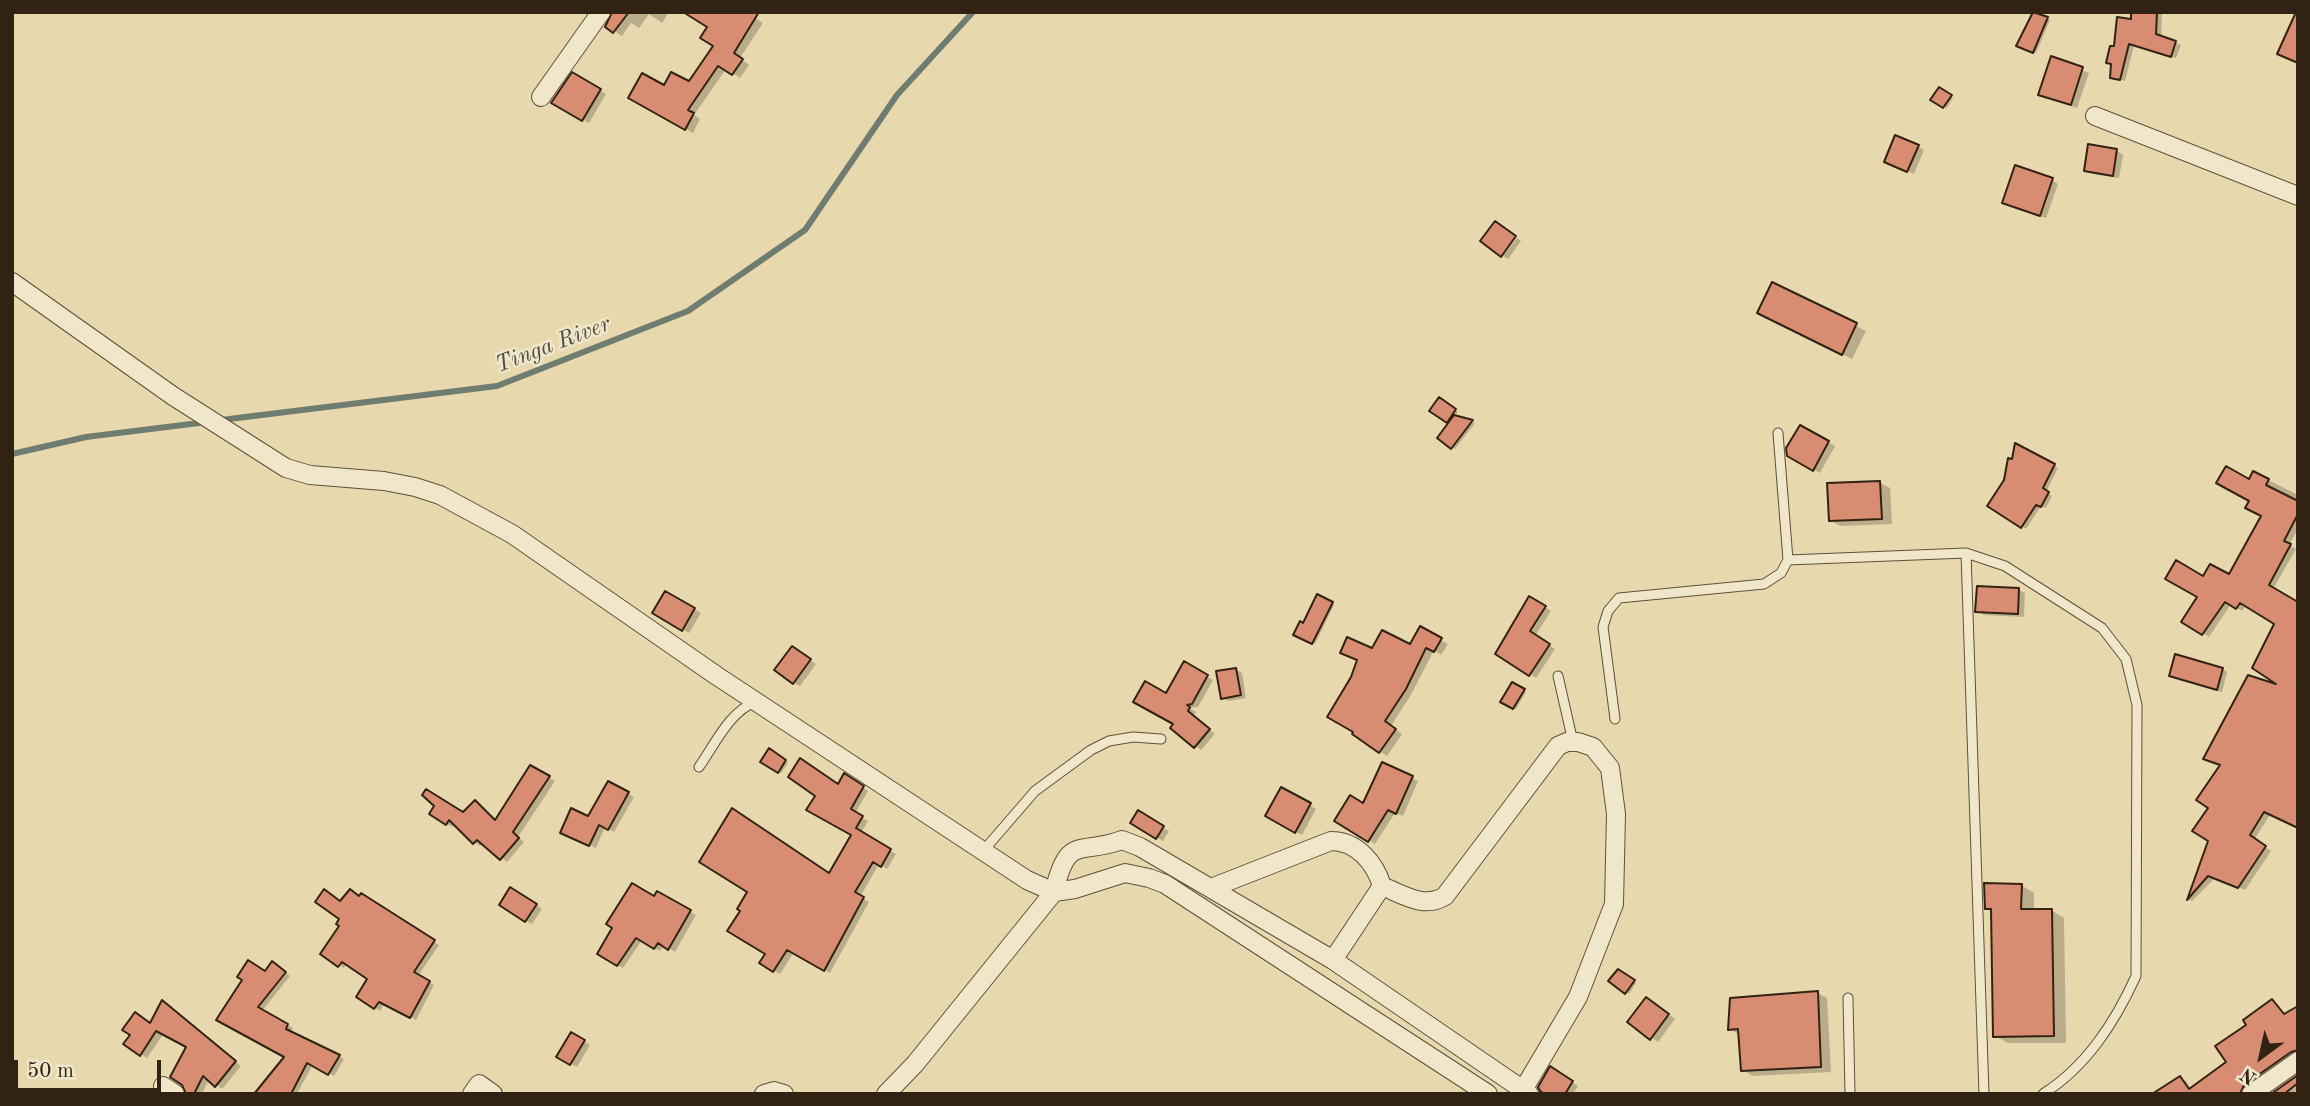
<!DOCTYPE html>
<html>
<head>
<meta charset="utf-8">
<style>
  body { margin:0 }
  #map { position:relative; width:2310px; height:1106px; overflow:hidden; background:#e8d8ad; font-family:"Old Standard TT",serif }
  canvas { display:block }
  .frame { position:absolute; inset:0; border:14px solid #322214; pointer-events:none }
  .north { position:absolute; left:2226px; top:1022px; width:70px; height:70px; -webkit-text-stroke:5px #f0e6ca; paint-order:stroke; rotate:213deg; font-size:19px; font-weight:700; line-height:28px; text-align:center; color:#322214 }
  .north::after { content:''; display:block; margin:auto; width:24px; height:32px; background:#322214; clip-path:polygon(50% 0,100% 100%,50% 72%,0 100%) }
  .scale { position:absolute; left:14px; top:1060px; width:147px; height:32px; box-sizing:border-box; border:4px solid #322214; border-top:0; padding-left:9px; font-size:21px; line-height:24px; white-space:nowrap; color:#322214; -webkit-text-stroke:5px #f0e6ca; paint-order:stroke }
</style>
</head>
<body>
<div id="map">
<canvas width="2310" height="1106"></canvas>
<div class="frame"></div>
<div class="north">N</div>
<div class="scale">50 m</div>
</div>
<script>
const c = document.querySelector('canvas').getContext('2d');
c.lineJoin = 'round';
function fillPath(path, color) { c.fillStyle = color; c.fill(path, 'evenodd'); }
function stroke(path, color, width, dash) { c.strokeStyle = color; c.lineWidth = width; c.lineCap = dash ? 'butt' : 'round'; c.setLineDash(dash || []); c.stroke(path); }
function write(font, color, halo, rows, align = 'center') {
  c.font = font + ' "Old Standard TT",serif'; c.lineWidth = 5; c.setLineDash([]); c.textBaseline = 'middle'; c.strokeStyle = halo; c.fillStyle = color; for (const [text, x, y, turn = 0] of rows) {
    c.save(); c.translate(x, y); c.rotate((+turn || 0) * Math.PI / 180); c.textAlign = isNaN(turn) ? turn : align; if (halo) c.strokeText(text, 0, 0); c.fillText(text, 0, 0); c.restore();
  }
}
const shadow = new Path2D(`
  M614 12H669L662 23 649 14 639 28 631 23 622 36 607 26Z
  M745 12 763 23 740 58 749 65 740 78 726 69 694 115 700 119 693 133 630 98 689 83Z
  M2133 12H2162L2161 37 2181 45 2176 58 2134 46 2125 81 2112 77 2115 49 2133 21Z
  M2034 13 2050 20 2036 53 2019 46Z
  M2052 59 2089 73 2077 108 2047 97Z
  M573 74 606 94 589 123 553 102Z
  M1939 89 1953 98 1947 108 1932 99Z
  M2090 146 2117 151 2123 155 2119 178 2092 174 2086 170Z
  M1918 147 1924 150 1914 174 1892 164Z
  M2052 180 2058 184 2046 218 2010 206Z
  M1517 238 1521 241 1508 259 1503 256Z
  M1773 285 1866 331 1852 359 1769 318Z
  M1439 399 1458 412 1454 417 1475 423 1455 449 1440 438 1450 423 1431 411Z
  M1800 427 1835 446 1820 473 1789 455Z
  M2016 446 2058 468 2046 492 2052 496 2046 508 2041 506 2026 529 1990 505 2006 480Z
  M2254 473 2298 495V529L2289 545 2296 549 2273 589 2298 604 2271 813 2254 840 2271 851 2245 890 2215 878 2192 901 2188 899 2284 688 2277 623 2246 605 2242 611 2231 604 2209 637 2183 621 2199 597 2204 578 2229 577 2263 516 2251 501 2250 481Z
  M1880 483 1890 488 1892 524 1840 526 1830 520Z
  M2019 590 2025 593 2024 617 1984 615 1977 611Z
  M665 593 701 613 689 633 654 612Z
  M1318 596 1334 605 1315 644 1295 634 1303 625Z
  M1530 598 1551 611 1535 636 1555 649 1536 678 1498 654Z
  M1421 629 1448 644 1441 655 1434 650 1412 693 1391 726 1402 734 1387 756 1354 734 1373 651 1411 646Z
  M798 651 816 664 800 686 794 683Z
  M1184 663 1213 680 1198 707 1190 708 1196 712 1193 716 1215 734 1201 750 1172 728 1175 724Z
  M1235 669 1242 673 1246 698 1229 701 1222 697Z
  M2222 669 2227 672 2222 692 2176 678Z
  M1512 684 1526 692 1516 709 1502 701Z
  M769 751 788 763 781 773 762 761Z
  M1383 764 1418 781 1403 816 1395 813 1375 844 1337 820 1364 805Z
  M531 767 555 781 518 837 524 842 507 862 483 843 480 846 474 842 454 823 452 827 431 814H464L475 802 496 821Z
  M845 776 868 791 855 814 868 821 861 833 896 854 887 869 879 864 860 897 869 902 830 973 794 952 780 974 762 963 829 875 853 835 839 786Z
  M609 783 634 797 614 832 605 827 596 848 568 836 589 819Z
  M1281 789 1316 809 1302 835 1267 815Z
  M1138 813 1169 831 1163 841 1132 823Z
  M2021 885 2034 893V911L2051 910 2064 918 2066 1043H2008L1995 1036 1992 911 1987 908Z
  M511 889 542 909 532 924 526 921Z
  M658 893 696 915 675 952 664 945 660 951 642 940 623 968 599 954 660 902Z
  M362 896 439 945 418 976 434 985 416 1020 385 1003 380 1011 358 996 370 979 347 963 344 968 339 965 341 903 360 898Z
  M278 966 290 976 262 1011 293 1028 290 1033 344 1059 334 1076 313 1064 297 1094H263L286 1056 218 1020 265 973Z
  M1618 971 1636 983 1629 994 1611 981Z
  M1817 993 1827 998 1831 1072 1753 1076 1743 1070 1740 1035 1730 1029Z
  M2272 1001 2286 1015 2298 1006V1054L2247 1094H2152L2180 1078 2186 1081 2191 1089 2229 1062 2249 1025Z
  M1652 1002 1675 1019 1658 1042 1629 1022Z
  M169 1006 241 1066 222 1089 209 1079 202 1094H197L172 1076 188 1046 164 1033 147 1058 141 1054 151 1025Z
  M572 1034 590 1045 577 1067 558 1057Z
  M1551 1069 1578 1086 1573 1094H1550Z
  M2298 1077V1089L2292 1094H2274Z`);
const stream = new Path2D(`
  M221 420 497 386 688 311 805 230 897 95 973 12
  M12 454 86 437 207 422`);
const building = new Path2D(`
  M612 12H629L613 33 605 27Z
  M683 12H759L734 53 743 59 732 75 718 66 688 110 694 113 685 130 628 98 642 73 664 85 671 72 689 81 713 46 700 38 707 27Z
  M2033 12 2048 17 2033 53 2016 46Z
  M2131 12H2157L2156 34 2176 41 2171 57 2129 44 2120 80 2110 78 2111 64 2106 63 2110 46H2114L2117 17 2131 19Z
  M2296 12H2298V63L2277 54Z
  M2051 56 2083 67 2071 105 2038 95Z
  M572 72 601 89 582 121 551 103Z
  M1939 87 1952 95 1943 108 1930 100Z
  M1895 135 1919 145 1907 172 1884 162Z
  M2088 144 2117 149 2113 176 2084 171Z
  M2015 165 2053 178 2040 216 2002 203Z
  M1495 221 1516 236 1501 257 1480 241Z
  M1772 282 1857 323 1842 355 1757 313Z
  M1439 397 1456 409 1447 423 1429 411Z
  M1454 415 1473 420 1451 449 1437 438Z
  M1800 425 1829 441 1813 471 1787 456 1786 448Z
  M2015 443 2055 464 2043 488 2049 492 2041 507 2036 505 2021 528 1987 506 2004 480 2008 458 2012 459Z
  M2226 466 2249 479 2253 471 2269 479 2266 485 2298 501V514L2284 541 2291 544 2269 585 2298 602V828L2264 812 2250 835 2266 846 2238 888 2208 876 2187 900 2208 841 2192 831 2208 808 2196 800 2220 765 2203 759 2248 675 2276 684 2252 668 2274 624 2240 603 2236 609 2225 602 2202 635 2181 622 2197 597 2165 579 2176 560 2203 576 2210 564 2229 574 2261 516 2245 508 2249 501 2216 483Z
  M1880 481 1882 519 1829 521 1827 483Z
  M1977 586 2019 588 2018 614 1975 612Z
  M665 591 695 608 682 631 652 613Z
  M1317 594 1333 602 1312 644 1293 635 1300 621 1303 623Z
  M1529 596 1546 606 1530 631 1550 644 1529 676 1495 654Z
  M1420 626 1442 638 1434 652 1426 648 1406 689 1385 721 1396 729 1379 753 1352 734 1353 732 1327 717 1351 677 1357 660 1340 653 1347 637 1372 648 1382 630 1410 644Z
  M792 646 811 659 793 684 774 670Z
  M2175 654 2223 668 2217 690 2169 676Z
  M1184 661 1208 675 1192 704 1187 705 1190 707 1188 711 1210 729 1194 748 1170 728 1173 724 1133 702 1145 681 1166 693Z
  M1236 668 1241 695 1221 699 1216 671Z
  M1512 682 1525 689 1513 709 1500 702Z
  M769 748 786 760 778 773 760 762Z
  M800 758 838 784 844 773 864 786 851 809 863 816 856 828 891 849 881 867 873 862 855 892 864 897 824 971 787 950 773 972 759 963 765 954 727 931 740 911 737 909 747 892 699 862 732 808 829 873 851 835 806 810 815 796 788 777Z
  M1382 762 1413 776 1396 814 1388 810 1368 842 1334 821 1350 795 1363 803Z
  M530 765 550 776 513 832 519 838 500 860 477 840 473 844 449 820 446 825 429 814 434 806 422 795 426 789 463 812 475 800 495 820Z
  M608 781 629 792 608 830 599 825 589 846 560 833 571 808 588 816Z
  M1281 787 1311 803 1295 833 1265 816Z
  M1138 810 1164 826 1156 839 1130 823Z
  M632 883 654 896 657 891 691 910 668 950 658 943 654 949 636 938 617 966 597 954 612 928 606 924Z
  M1984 883 2022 884 2021 909H2052L2054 1036 1993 1037 1991 909H1985Z
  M510 887 537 904 525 922 499 905Z
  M324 889 340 901 350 889 359 896 361 893 435 940 414 972 430 981 410 1018 379 1002 374 1009 356 997 367 979 342 962 338 967 320 954 339 926 336 924 339 919 315 902Z
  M248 960 265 971 272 961 286 972 258 1007 288 1024 286 1029 340 1055 328 1075 307 1063 291 1094H254L284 1057 216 1020 242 980 237 977Z
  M1618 969 1635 980 1625 994 1608 981Z
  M1818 991 1821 1067 1741 1071 1738 1029 1728 1030 1730 998Z
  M1646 997 1669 1014 1650 1040 1627 1022Z
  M2272 999 2284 1014 2298 1006V1050L2291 1052 2244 1085 2240 1094H2152L2180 1076 2189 1089 2226 1062 2215 1046 2246 1025 2243 1020Z
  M162 1000 236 1061 215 1087 203 1076 194 1094H186L182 1085 170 1077 186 1047 156 1031 140 1056 123 1044 130 1035 122 1030 135 1012 150 1023Z
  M571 1032 585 1040 570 1065 556 1057Z
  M1550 1066 1573 1081 1565 1094H1545L1540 1091 1538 1087Z
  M2298 1075V1083L2284 1094H2271Z`);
const lane = new Path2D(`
  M1966 553 1984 1094
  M1788 560 1966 553 2005 566 2102 628 2126 659 2137 705 2136 976C2115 1022 2087 1066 2043 1094
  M1558 676 1573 742
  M1615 719 1603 627 1608 611 1619 598 1764 584 1781 573 1788 560 1778 433
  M699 767C714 746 730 710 756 702
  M984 850 1035 791 1091 750 1109 741 1133 737 1161 739
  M1848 998 1850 1094`);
const street = new Path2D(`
  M541 97 601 12
  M2095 116 2298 196
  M12 282 173 396 286 468 310 475 384 481 415 487 440 495 512 534 717 676 1027 880 1054 892 1075 889 1125 873 1149 878 1165 884 1488 1094
  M1211 888 1331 841C1357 841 1375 863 1382 886
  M1333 960 1382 886C1404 895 1424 909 1445 896L1558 746 1567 742H1578L1593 747 1610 768 1616 814 1614 904 1578 997 1523 1090
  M163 1086 175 1094
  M472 1094 479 1084 493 1094
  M764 1094 774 1091 784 1094
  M886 1094 915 1064 1054 892C1068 833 1079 856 1122 840L1140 847 1333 960 1529 1094
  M2251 1094 2298 1061`);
const waterNames = [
  ["Tinga River",553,345,-21]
];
fillPath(shadow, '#0003');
stroke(stream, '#6f7d70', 6);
fillPath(building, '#d88d72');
stroke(building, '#322214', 2);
stroke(lane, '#60503a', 11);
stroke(street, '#60503a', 20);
stroke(lane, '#f0e6ca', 9);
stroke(street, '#f0e6ca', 18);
write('italic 23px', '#504f42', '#f0e6ca', waterNames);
</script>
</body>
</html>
